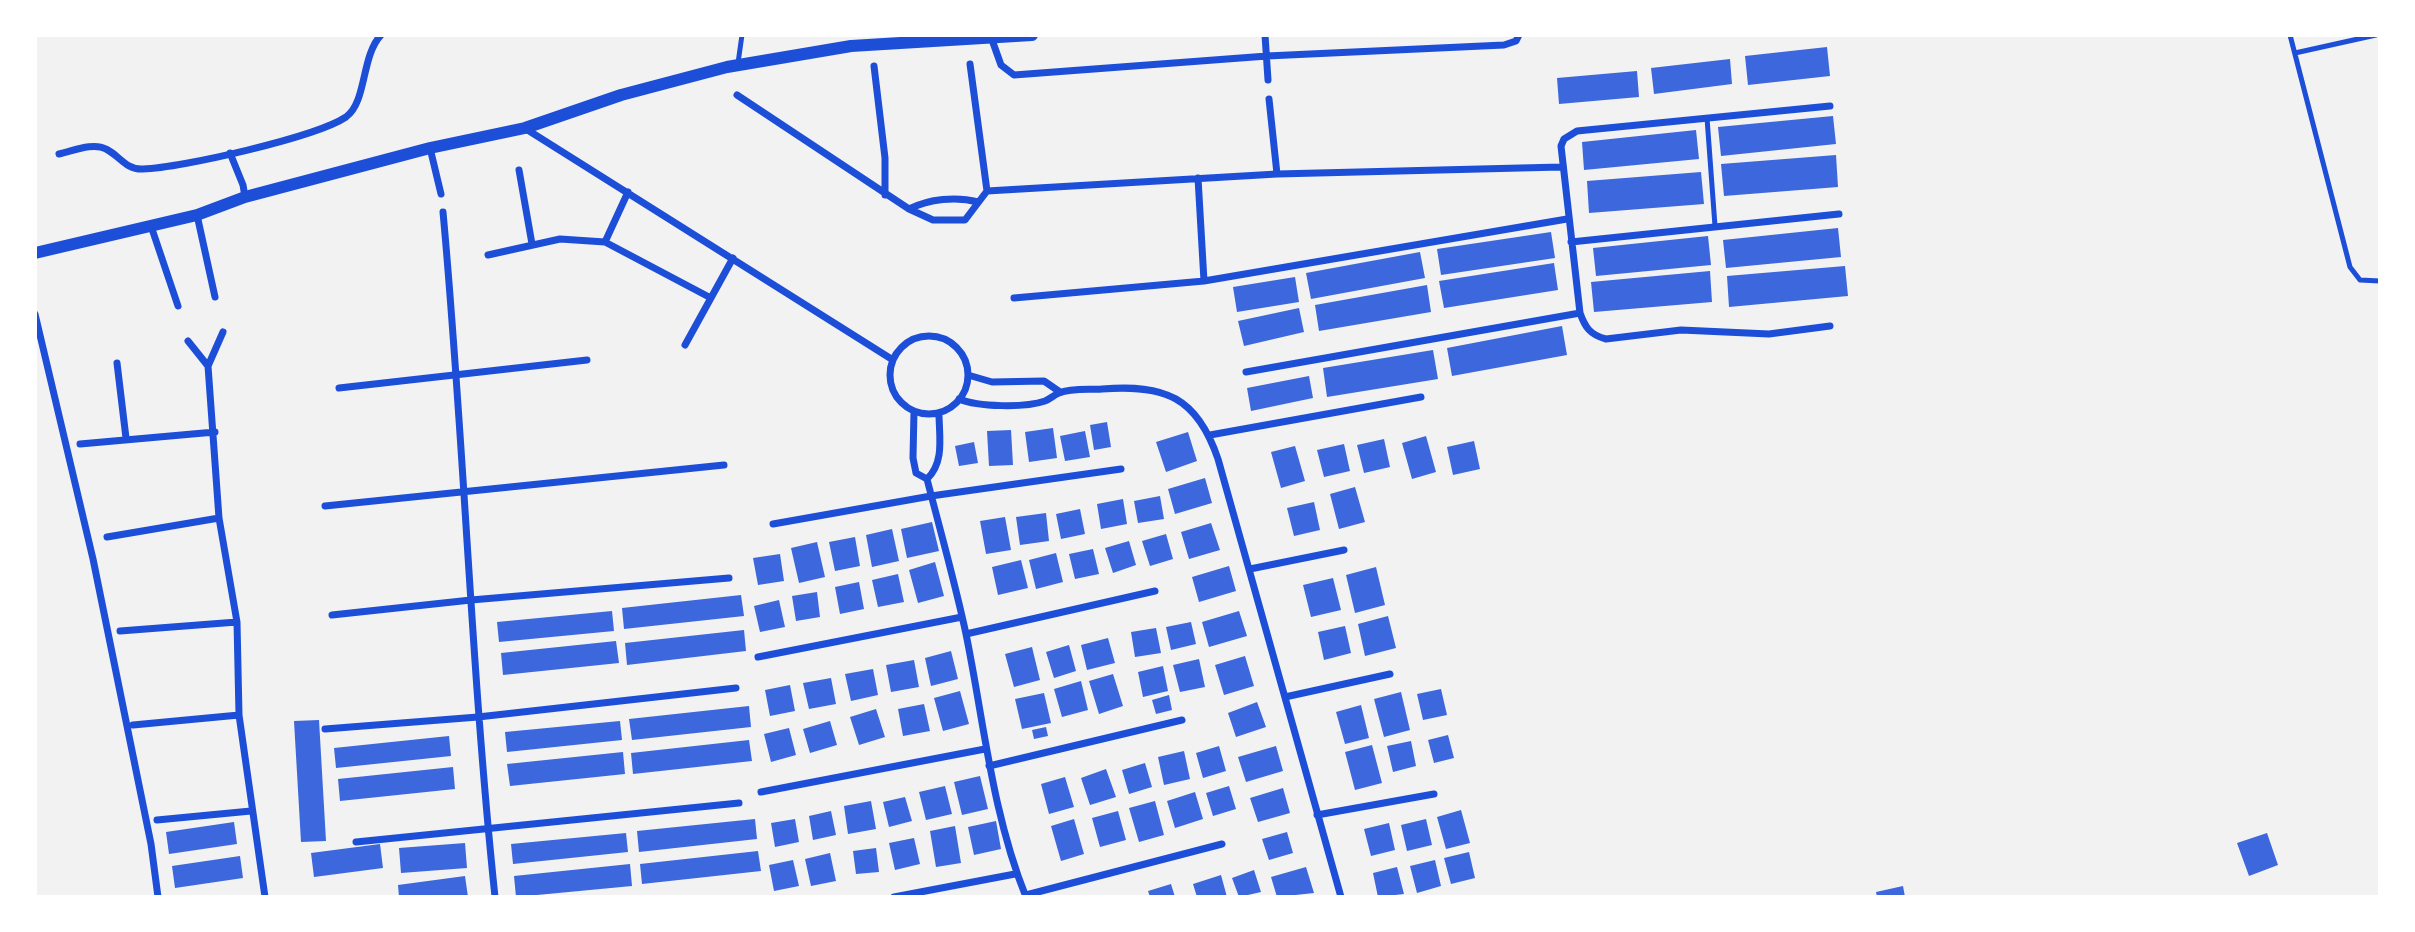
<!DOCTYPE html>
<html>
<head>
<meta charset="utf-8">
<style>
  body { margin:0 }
  #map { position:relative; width:2415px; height:932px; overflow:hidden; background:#f2f2f2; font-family:"Sofia Sans Condensed",sans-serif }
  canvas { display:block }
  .frame { position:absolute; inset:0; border:37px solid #fff; pointer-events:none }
</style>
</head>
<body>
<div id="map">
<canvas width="2415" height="932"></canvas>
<div class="frame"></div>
</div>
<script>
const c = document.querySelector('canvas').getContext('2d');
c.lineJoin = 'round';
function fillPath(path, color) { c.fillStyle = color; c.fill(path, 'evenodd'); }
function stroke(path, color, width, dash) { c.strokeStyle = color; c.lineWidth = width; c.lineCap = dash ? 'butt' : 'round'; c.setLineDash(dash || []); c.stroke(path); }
const building = new Path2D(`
  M1827 47 1830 76 1748 85 1745 56Z
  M1730 59 1732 84 1654 94 1651 68Z
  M1637 71 1639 97 1559 104 1557 78Z
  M1833 116 1836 144 1721 156 1718 127Z
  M1696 130 1699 159 1584 170 1582 142Z
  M1836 155 1838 187 1724 196 1721 164Z
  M1701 172 1704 204 1589 213 1587 181Z
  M1838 228 1841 257 1726 268 1723 240Z
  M1551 232 1555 258 1441 275 1437 249Z
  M1708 236 1711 265 1596 276 1593 248Z
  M1420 252 1425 278 1311 299 1306 273Z
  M1554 263 1558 290 1444 308 1439 281Z
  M1845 266 1848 296 1729 307 1727 276Z
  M1710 271 1712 302 1594 312 1591 282Z
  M1295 277 1299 302 1237 312 1233 287Z
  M1427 285 1431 312 1319 331 1315 305Z
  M1299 308 1304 332 1244 346 1238 321Z
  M1562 326 1567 355 1452 376 1447 348Z
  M1433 350 1438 379 1327 397 1323 368Z
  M1309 376 1313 398 1251 411 1247 388Z
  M1107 422 1111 447 1094 450 1090 425Z
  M1053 428 1057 458 1029 462 1025 432Z
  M1011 430 1013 465 989 466 987 431Z
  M1085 431 1090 457 1065 461 1060 436Z
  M1188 432 1197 461 1166 472 1156 442Z
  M1426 436 1436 472 1412 479 1402 443Z
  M1384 439 1390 467 1364 473 1357 445Z
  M1474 441 1480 469 1453 475 1447 447Z
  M974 442 978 463 959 466 955 446Z
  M1344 444 1350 471 1324 477 1317 450Z
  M1295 446 1305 481 1281 488 1271 452Z
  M1205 478 1212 503 1175 514 1168 489Z
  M1355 487 1365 522 1339 529 1330 494Z
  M1160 496 1164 519 1138 523 1134 501Z
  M1123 499 1127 524 1101 529 1097 504Z
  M1314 502 1320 530 1294 536 1287 508Z
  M1080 509 1085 534 1061 539 1056 514Z
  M1046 513 1049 541 1020 545 1016 517Z
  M1005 517 1011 550 986 554 980 521Z
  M932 522 939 551 907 558 901 529Z
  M1211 523 1220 550 1189 559 1181 532Z
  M892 529 899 561 872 567 866 535Z
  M1166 534 1173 559 1150 566 1142 541Z
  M855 537 860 566 835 571 829 542Z
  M1129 541 1136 565 1113 573 1105 548Z
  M817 542 825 577 799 583 791 548Z
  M1093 549 1099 574 1075 579 1069 554Z
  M1056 553 1063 582 1036 589 1029 560Z
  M780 554 784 581 758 585 753 558Z
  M1021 560 1028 588 998 595 992 567Z
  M935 562 944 596 918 603 909 570Z
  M1229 566 1236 591 1199 602 1192 577Z
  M1376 567 1385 605 1355 613 1346 575Z
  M898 574 904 602 878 607 872 580Z
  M1333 578 1341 610 1311 617 1303 585Z
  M859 582 864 609 840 614 835 587Z
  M817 592 820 617 796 621 792 596Z
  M741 595 744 616 624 629 622 608Z
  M779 600 785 627 760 632 754 606Z
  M612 611 614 631 499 642 497 622Z
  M1239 611 1247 636 1209 647 1202 622Z
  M1388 616 1396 648 1365 656 1358 624Z
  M1191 622 1196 644 1171 650 1166 627Z
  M1345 626 1351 653 1324 660 1318 632Z
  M1156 628 1161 653 1135 657 1131 632Z
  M744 630 746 651 627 665 625 643Z
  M1108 638 1115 663 1087 670 1081 645Z
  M616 641 619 663 503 675 501 653Z
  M1069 645 1076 671 1054 678 1046 652Z
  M1032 647 1040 680 1014 687 1005 654Z
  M951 651 958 679 931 686 925 658Z
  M1245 656 1254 686 1224 695 1215 665Z
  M1199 659 1205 687 1180 692 1173 665Z
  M914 660 919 687 891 692 886 665Z
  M1163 666 1168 691 1143 697 1138 672Z
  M873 669 878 695 851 701 845 674Z
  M1113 674 1123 706 1099 714 1089 681Z
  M831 678 836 704 809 709 803 683Z
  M1081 681 1088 710 1062 717 1054 689Z
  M790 685 795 711 770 716 765 690Z
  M1441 689 1447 715 1423 720 1417 694Z
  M960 691 969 724 943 731 934 698Z
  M1401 692 1410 730 1384 737 1374 699Z
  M1044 693 1051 723 1022 729 1015 699Z
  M1169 695 1172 710 1156 714 1152 700Z
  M1257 702 1266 727 1236 737 1228 713Z
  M924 704 930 731 903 736 898 709Z
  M1361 705 1369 738 1345 744 1336 712Z
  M749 706 751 727 632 740 629 719Z
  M876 709 885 737 859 745 850 717Z
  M319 720 326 841 301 842 294 721Z
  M620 721 622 740 507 752 505 732Z
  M830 721 837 745 810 753 803 729Z
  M1046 727 1048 736 1034 739 1032 730Z
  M789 728 796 755 771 762 764 734Z
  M1448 735 1454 758 1434 763 1428 740Z
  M449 736 451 756 336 768 334 748Z
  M749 740 752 761 633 774 631 753Z
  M1411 741 1416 766 1393 772 1387 746Z
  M1372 745 1382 783 1355 790 1345 752Z
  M1219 746 1226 771 1203 778 1196 753Z
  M1276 746 1283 771 1246 782 1238 757Z
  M1184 751 1190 779 1164 785 1158 757Z
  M623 752 625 774 510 786 507 764Z
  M1145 763 1152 787 1129 794 1122 770Z
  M453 767 455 789 340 801 338 779Z
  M1106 769 1116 797 1090 805 1081 778Z
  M980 776 988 809 962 815 954 782Z
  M1065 777 1074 807 1049 814 1041 784Z
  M945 786 952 814 926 820 919 792Z
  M1229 786 1236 809 1213 816 1206 793Z
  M1283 788 1290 813 1258 822 1250 798Z
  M1195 792 1203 819 1175 828 1167 801Z
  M905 797 912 821 889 827 883 802Z
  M871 801 876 829 848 834 844 806Z
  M1155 801 1164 835 1139 842 1129 808Z
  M1461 810 1470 843 1446 849 1437 817Z
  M831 811 836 835 813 840 809 816Z
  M1118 811 1126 840 1100 847 1092 818Z
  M755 819 757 839 639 852 637 831Z
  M795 819 799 842 775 847 771 823Z
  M1074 819 1084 854 1061 861 1051 826Z
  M1426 819 1432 845 1407 851 1401 825Z
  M996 821 1001 849 974 855 968 827Z
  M234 822 237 844 169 854 166 832Z
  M1389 823 1395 850 1371 856 1364 829Z
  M955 826 961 863 936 867 930 831Z
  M1287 832 1293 853 1269 860 1262 839Z
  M626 833 628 852 513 864 511 844Z
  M2267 833 2278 865 2249 876 2237 843Z
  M914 838 920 864 895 870 889 843Z
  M465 843 467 868 401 873 399 848Z
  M380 844 383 868 314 877 311 853Z
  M876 848 879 872 856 874 853 851Z
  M758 851 761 871 642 884 640 864Z
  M1469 852 1475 878 1451 884 1444 858Z
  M830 853 836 881 811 886 805 859Z
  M240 856 243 878 175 888 172 866Z
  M793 860 799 886 774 891 769 865Z
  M1435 860 1441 886 1417 893 1410 866Z
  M630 864 632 886 516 897 514 876Z
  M1306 867 1314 893 1277 897 1271 877Z
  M1397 867 1404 894 1378 897 1373 873Z
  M1254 870 1261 892 1239 897 1232 878Z
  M1221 875 1227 897H1197L1193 884Z
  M465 876 468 897H399L398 885Z
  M1171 884 1175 897H1150L1148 891Z
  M1903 886 1905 897H1877L1876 892Z`);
const service = new Path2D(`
  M2290 35 2350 267 2360 280 2380 281
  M2295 53 2376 35
  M738 63 742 35
  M1707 118 1715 226`);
const minor = new Path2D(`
  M1265 35 1268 80
  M991 37 1001 65 1014 75 1267 56 1504 45 1516 41 1519 35
  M970 64 987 191 1277 174 1561 167
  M874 66 885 158V195
  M737 95 909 209 933 220H965L987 191
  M1269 99 1277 174
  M1830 106 1577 131 1564 139 1561 146 1580 313C1585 327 1590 335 1606 339L1681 330 1769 334 1830 326
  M526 129 893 360
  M430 148 441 194
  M230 153 243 185 245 197
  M59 154C73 151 93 142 106 149 120 156 126 170 143 169 181 168 316 137 346 117 367 102 361 56 381 35
  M519 170 532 244
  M1198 178 1204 281
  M909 209C929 199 956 196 978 202
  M443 212C464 440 471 669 495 897
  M197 215 215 297
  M151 226 178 306
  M605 242 628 192
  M1571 242 1839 214
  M488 255 560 239 605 242 709 297
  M1014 298 1204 281 1567 219
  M35 314 93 559 151 844 158 897
  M223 332 208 366 219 518 237 622 239 715 265 897
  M890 375a39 39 0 1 1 78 0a39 39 0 1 1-78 0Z
  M188 341 208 366
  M685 345 733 258
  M117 363 126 438
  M1246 372 1580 313
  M968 375 992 382 1044 381 1060 392
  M339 388 587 360
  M959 399C978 407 1025 408 1045 401 1050 399 1054 395 1059 393 1071 388 1089 390 1102 389 1165 384 1197 397 1218 459L1341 897
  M914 411 913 458 916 473 927 479C940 530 955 582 966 634 984 722 992 813 1026 897
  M1210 435 1421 397
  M80 444 215 432
  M927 479C945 462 939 436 939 413
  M325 506 724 465
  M773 524 931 496 1121 469
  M107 537 219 518
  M1250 569 1344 550
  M332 615 471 600 729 578
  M120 631 237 622
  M966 634 1155 591
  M758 657 962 617
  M1285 697 1390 674
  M133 725 239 715
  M325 729 478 717 736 688
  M989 766 1182 720
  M761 792 985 749
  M1317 815 1434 794
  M157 820 251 811
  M356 842 739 803
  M1026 895 1222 844
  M894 897 1015 874`);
const tertiary = new Path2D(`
  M35 253 197 215 245 197 430 148 525 128 621 95 727 67 851 46 1032 35`);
fillPath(building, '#3d67dc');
stroke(service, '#1d4ed8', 5);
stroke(minor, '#1d4ed8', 7);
stroke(tertiary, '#1d4ed8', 12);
</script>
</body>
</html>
